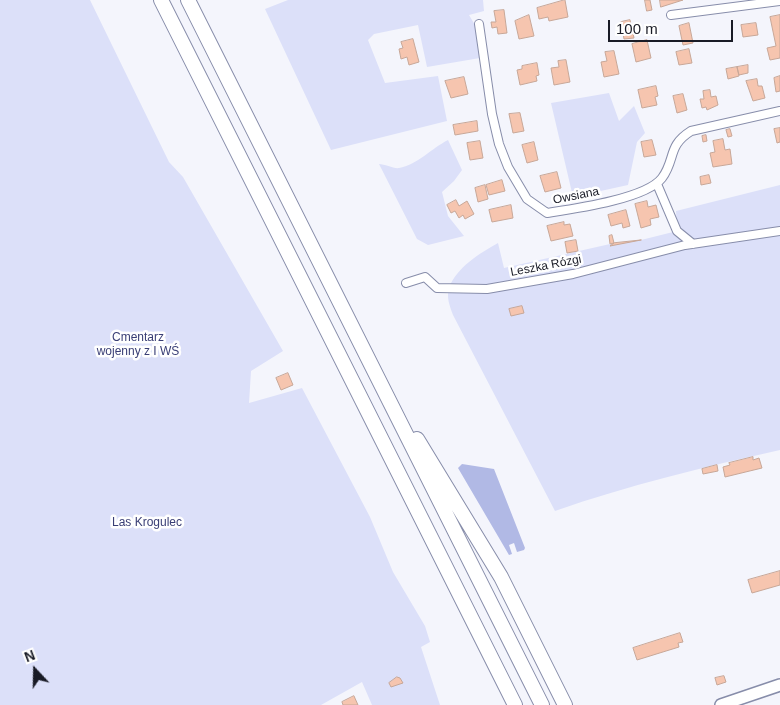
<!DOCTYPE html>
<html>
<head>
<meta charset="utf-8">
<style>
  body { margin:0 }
  #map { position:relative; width:780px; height:705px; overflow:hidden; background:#f4f5fc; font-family:Helvetica,sans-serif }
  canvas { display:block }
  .north { position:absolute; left:10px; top:645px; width:50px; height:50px; -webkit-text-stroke:4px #fff; paint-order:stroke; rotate:339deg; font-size:14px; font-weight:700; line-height:20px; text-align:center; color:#191b26 }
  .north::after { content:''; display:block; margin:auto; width:18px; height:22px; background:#191b26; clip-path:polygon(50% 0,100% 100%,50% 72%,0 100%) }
  .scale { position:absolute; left:608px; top:20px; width:125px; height:22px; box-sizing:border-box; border:2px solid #191b26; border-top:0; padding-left:6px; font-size:15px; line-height:18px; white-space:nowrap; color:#191b26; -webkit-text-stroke:4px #fff; paint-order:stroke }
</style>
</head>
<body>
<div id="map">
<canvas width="780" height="705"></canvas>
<div class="north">N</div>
<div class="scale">100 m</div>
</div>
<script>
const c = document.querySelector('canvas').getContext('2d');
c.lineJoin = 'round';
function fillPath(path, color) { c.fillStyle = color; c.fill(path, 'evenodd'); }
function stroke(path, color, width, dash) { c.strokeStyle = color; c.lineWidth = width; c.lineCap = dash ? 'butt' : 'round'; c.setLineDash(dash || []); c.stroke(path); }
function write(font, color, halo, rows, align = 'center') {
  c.font = font + ' Helvetica,sans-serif'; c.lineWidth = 5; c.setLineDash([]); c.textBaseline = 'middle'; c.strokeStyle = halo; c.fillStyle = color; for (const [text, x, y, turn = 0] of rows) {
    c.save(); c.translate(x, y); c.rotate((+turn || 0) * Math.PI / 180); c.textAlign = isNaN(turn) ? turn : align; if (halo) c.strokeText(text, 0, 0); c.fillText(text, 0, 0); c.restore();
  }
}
const green = new Path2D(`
  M0 0H90L169 162 183 177 283 351 251 371 249 403 302 388 370 517 393 572 425 626 430 642 421 647 440 705H372L362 682 321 705H0Z
  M288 0H483L484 11 469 15 475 25 480 58 427 67 418 25 374 34 368 40 385 83 438 76 447 121 331 150 265 9Z
  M609 93 619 121 634 106 645 133 637 142 628 185 573 197 551 103Z
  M448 140 462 170 454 181 442 192 448 216 464 236 428 245 417 239 379 164C385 164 394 169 399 168 417 165 432 148 448 140Z
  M780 185V450C704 467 629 485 555 511L453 315C450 307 446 297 449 288 456 268 480 253 498 243L504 268 610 244 641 240 677 231 676 211Z`);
const water = new Path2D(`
  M462 464 494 469 525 548 524 550 517 552 514 543 509 545 512 554 509 555 458 468Z`);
const building = new Path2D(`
  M565 0 568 17 549 21 548 17 539 19 537 8Z
  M645 0H650L652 10 647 11Z
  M660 0H683L661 7Z
  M504 10 507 33 498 34 497 27 492 28 491 22H496L494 11Z
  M529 15 534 36 519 39 515 21Z
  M780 15V58L770 60 767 48 776 46 770 17Z
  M630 20 634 38 624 39 621 22Z
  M689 23 693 43 683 45 679 26Z
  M756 23 758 35 743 37 741 25Z
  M413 39 419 62 409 65 407 57 401 59 399 49 403 48 401 42Z
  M647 40 651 58 636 62 632 44Z
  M689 49 692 63 679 65 676 52Z
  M614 51 619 74 604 77 601 62 607 61 605 52Z
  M566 60 570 82 554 85 551 68 559 67 558 61Z
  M537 63 539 75 536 76 537 81 520 85 517 70 522 69V66Z
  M748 65V73L739 75 737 67Z
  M737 67 739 76 728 79 726 69Z
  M780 76V91L776 92 774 78Z
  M464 77 468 94 451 98 445 81Z
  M757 79 758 86H762L765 98 753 101 746 81Z
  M656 86 658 96 655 97 657 105 642 108 638 90Z
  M710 90 711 97 716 96 718 105 707 110 706 107 702 108 700 99H704L703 91Z
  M683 94 687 110 677 113 673 96Z
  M520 113 524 131 513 133 509 114Z
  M477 121 478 131 455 135 453 125Z
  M780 128V142L777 143 774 129Z
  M730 129 732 136 728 137 726 130Z
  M706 135 707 141 703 142 702 136Z
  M723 139 725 150 730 149 732 164 713 167 710 153 715 152 713 141Z
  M652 140 656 155 644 157 641 142Z
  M480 141 483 158 470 160 467 143Z
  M534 142 538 160 527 163 522 145Z
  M557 172 561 188 545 192 540 176Z
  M709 175 711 183 701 185 700 177Z
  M502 180 505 191 489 195 486 185Z
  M485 185 488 199 478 202 475 188Z
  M456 200 459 206 467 201 474 214 465 219 463 215 459 218 455 211 451 213 447 205Z
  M647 201 648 207 656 205 659 217 650 219 651 225 641 228 635 204Z
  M511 205 513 218 492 222 489 210Z
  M626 210 630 226 623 228 622 223 611 226 608 215Z
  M564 222V225L570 224 573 236 551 241 547 226Z
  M612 235 614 243 610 244 609 236Z
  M576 240 578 251 567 253 565 242Z
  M641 240 610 246 614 243Z
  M522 306 524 313 511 316 509 309Z
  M288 373 293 385 281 390 276 378Z
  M753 457V460L759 458 762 468 725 477 723 467 730 465 729 463Z
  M717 465 718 471 703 474 702 469Z
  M780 571V585L752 593 748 580Z
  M680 633 683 642 678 643 679 647 637 660 633 648Z
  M724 676 726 682 717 685 715 678Z
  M397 677 400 678 403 683 391 687 389 683Z
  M354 696 358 705H343L342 702Z`);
const street = new Path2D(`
  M671 15 780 1
  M479 24 492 114 499 144 508 167 527 199 547 213C573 209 646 199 662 178 676 159 667 146 691 131L780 111
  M657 184 677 231 693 244
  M406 283 425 277 437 288 487 289 573 274 685 245 780 231`);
const secondary = new Path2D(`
  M721 705 780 685`);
const highway = new Path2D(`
  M161 0 515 705
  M188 0 542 705
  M417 439 501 577 565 705`);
const streetNames = [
  ["Owsiana",576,196,-11],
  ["Leszka Rózgi",546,266,-11]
];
const parkNames = [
  ["Cmentarz",138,338],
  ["wojenny z I WŚ",138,352],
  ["Las Krogulec",147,523]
];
fillPath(green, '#dce0f9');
fillPath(water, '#b1b9e5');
fillPath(building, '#f6c5af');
stroke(building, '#c7a798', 1);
stroke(street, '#878daa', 10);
stroke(secondary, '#878daa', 14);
stroke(highway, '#878daa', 16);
stroke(street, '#fff', 8);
stroke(secondary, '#fff', 11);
stroke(highway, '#fff', 14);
write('12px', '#191b26', '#fff', streetNames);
write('12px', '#393e75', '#fff', parkNames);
</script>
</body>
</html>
